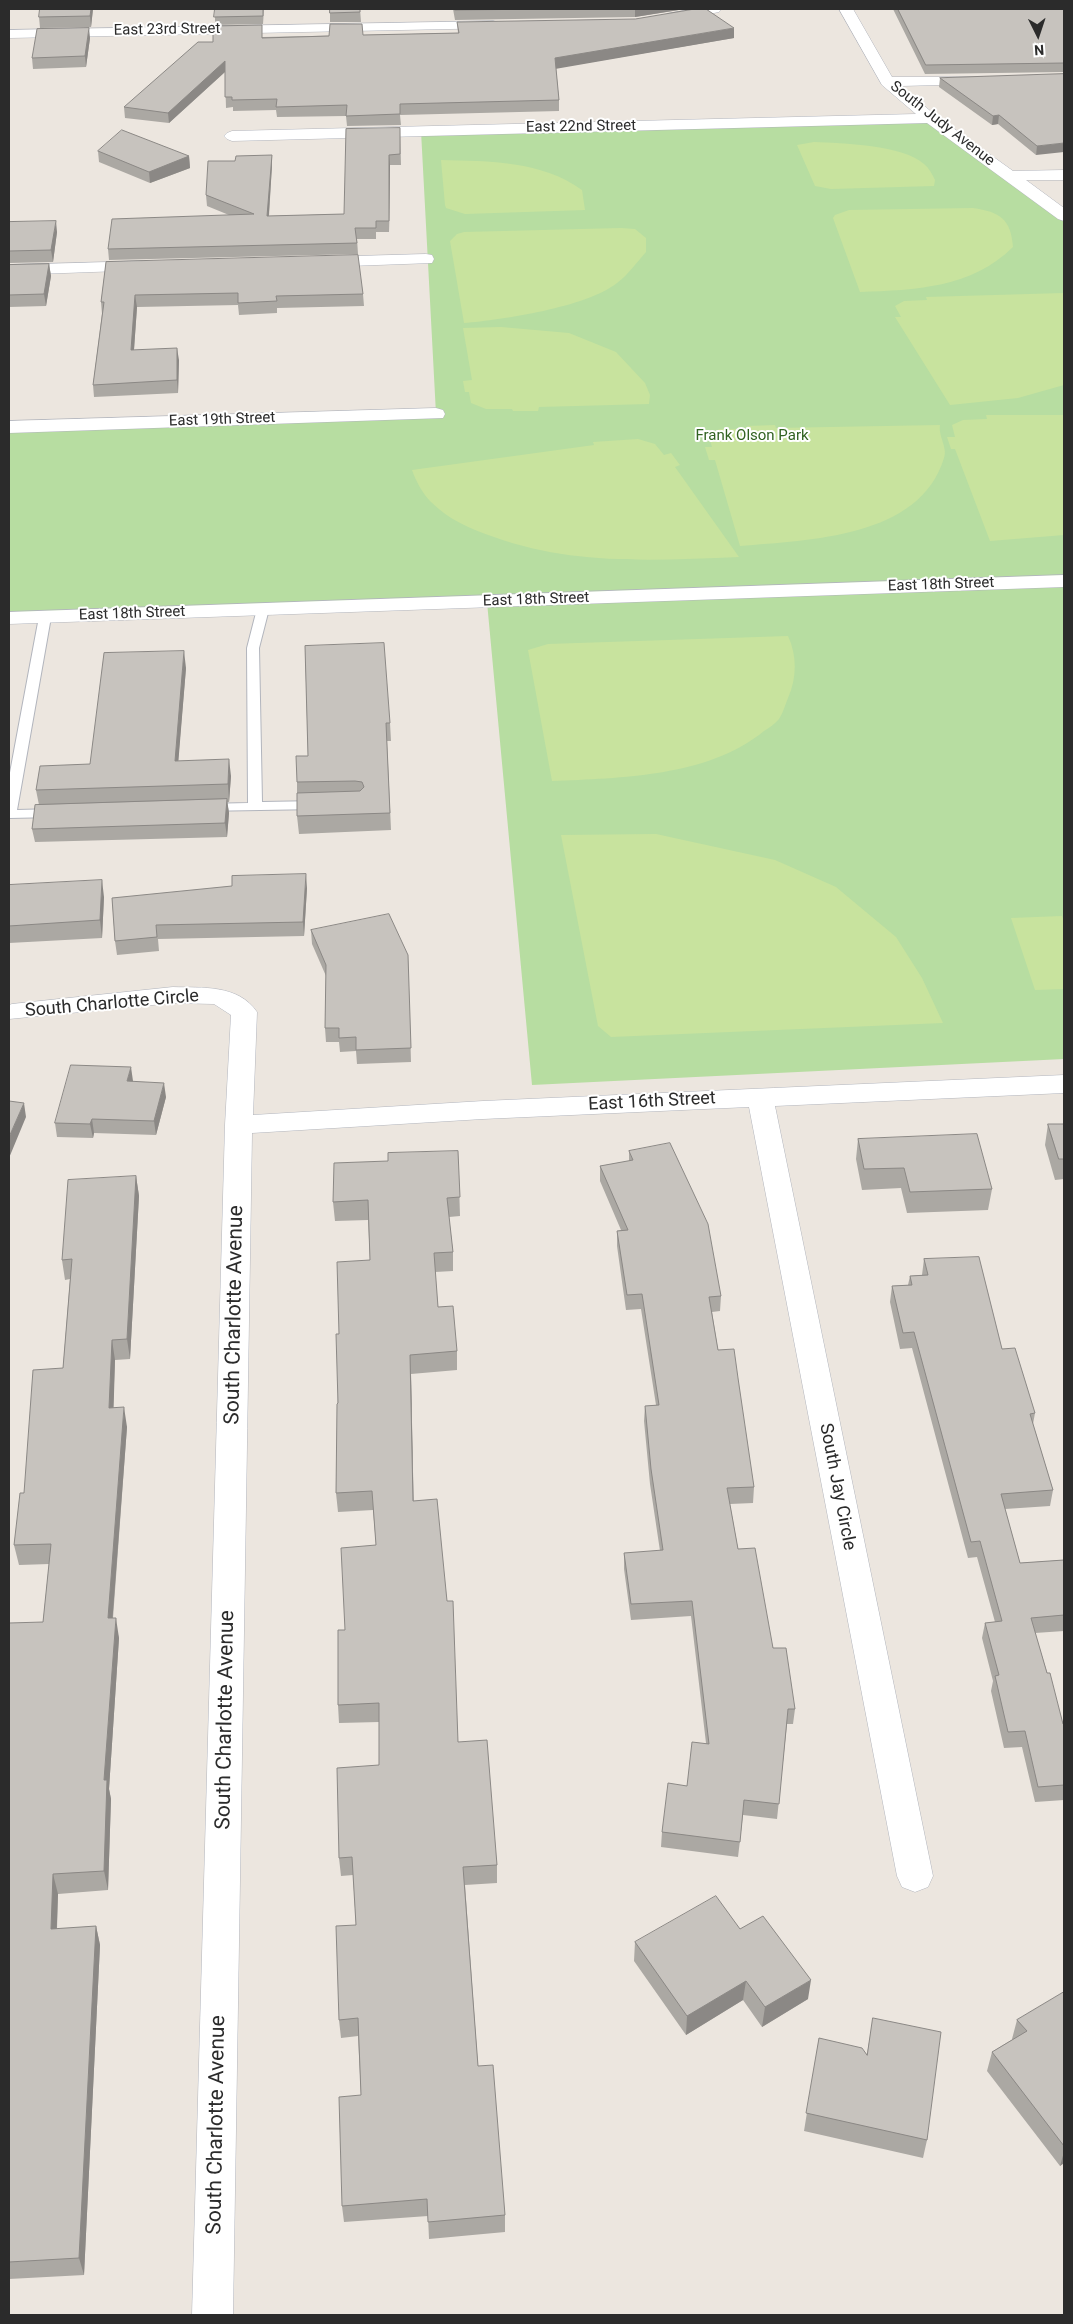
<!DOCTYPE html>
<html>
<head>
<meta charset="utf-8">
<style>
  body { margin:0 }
  #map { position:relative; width:1073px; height:2324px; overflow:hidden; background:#ece6df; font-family:Roboto,sans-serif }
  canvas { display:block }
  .frame { position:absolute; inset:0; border:10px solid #2b2b2b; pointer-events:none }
  .north { position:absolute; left:1013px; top:10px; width:50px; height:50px; -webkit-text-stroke:4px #fff; paint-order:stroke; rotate:176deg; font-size:14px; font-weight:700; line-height:20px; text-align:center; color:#2b2b2b }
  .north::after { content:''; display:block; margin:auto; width:18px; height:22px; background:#2b2b2b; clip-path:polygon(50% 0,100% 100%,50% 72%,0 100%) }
</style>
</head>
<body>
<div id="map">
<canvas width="1073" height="2324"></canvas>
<div class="frame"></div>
<div class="north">N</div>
</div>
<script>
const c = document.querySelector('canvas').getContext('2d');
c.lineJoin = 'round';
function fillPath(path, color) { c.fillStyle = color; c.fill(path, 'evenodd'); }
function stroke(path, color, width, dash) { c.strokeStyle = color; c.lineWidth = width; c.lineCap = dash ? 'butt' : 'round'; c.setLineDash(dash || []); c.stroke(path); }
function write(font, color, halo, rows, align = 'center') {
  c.font = font + ' Roboto,sans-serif'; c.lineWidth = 4; c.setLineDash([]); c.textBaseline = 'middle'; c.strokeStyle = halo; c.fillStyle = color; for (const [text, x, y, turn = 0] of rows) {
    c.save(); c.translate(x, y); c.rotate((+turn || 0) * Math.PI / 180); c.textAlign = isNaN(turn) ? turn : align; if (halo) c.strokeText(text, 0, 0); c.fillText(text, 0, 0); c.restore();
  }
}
const green = new Path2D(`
  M930 118 1064 216V1059L532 1085 487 602 9 618V427L436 414 421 131Z`);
const pitch = new Path2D(`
  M814 142C841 143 904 145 924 164 929 168 932 174 935 180L934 186 831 189 815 186 797 145Z
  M441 160C488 161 543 161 582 190L585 210 465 214 446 208 445 205Z
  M973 208C1000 212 1011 219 1013 247 972 288 915 290 860 292L833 218 835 215 849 210Z
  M621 228 635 229 646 238V252C637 262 628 275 617 283 587 307 502 320 464 323L450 241 457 234 464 232Z
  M1064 293V385L1018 398 950 405 895 317H901L895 306 904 301 927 300 926 297Z
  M501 327 569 333 616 352 645 383 650 395 649 404 539 407 538 411H513L512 409H486L471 403 469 392H465L463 381 472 380 463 328Z
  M986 415H1064V535L990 541 955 449H951L947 437H955L952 425 963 420 987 419Z
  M775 425 776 428 940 425C938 436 948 448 944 458 920 538 809 540 740 546L715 460H709L705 447H712L708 434 720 429H748L747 426Z
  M638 439 655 444 664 455 671 453 680 465 675 467 739 557C656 560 574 566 494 537 471 529 449 520 431 502 422 493 416 481 412 470L594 445 593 442Z
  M788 636C797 655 797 678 788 698 785 705 783 713 779 719 775 724 769 728 764 731 708 777 620 778 552 781L528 650 548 644Z
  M656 834 775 860 836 887 896 937 922 978 943 1023 611 1037 598 1026 561 835Z
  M1062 916 1064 922V989L1035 990 1011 918Z`);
const lane = new Path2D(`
  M263 605 269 609 259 648 262 802 319 801 326 805 319 809 201 811 199 808 201 805 206 804 248 803 247 648 257 609Z
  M45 613 51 617 17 810 56 809 63 813 56 817 9 818V778L39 617Z`);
const street = new Path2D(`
  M693 9H721L719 12 672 21 665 17 667 14Z
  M839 9H853L892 77H983L985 80 978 84 901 86 935 115 1013 171 1064 170V180H1026L1064 208V221L1058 219 927 123 232 141 227 139 224 136 227 133 232 131 916 114 882 85Z
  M494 21 501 25 499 28 9 38V30Z
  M426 254 432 255 434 259 432 263 322 267 316 266 314 262 316 258 322 257Z
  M142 261 148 262 150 266 148 270 9 275V265Z
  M436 408 443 410 445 414 443 418 9 433V421Z
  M173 987C202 988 238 984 257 1012L253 1115 483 1101 1064 1075V1093L775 1106 933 1876 928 1887 915 1892 902 1887 897 1876 749 1107 483 1119 252 1133 233 2315H192L225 1125 231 1015 214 1004 173 1003 9 1019V1005L12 1004Z`);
const secondary = new Path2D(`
  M1064 575V587L9 624V612Z`);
const wall = new Path2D(`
  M93 9 91 27 40 28 39 17Z
  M215 9H264L263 24 215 25Z
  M330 9H360L361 22H330Z
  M453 9H685L635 17 455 20Z
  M893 9H1064V72L925 74Z
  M457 22 734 38 556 68 559 100V111L400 115 401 125 347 126 346 116 277 117 276 110 233 111V107L226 108 225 72 169 123 125 118 124 107 213 42 263 37 458 33Z
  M90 38 86 67 33 69 32 58Z
  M1064 74 1036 155 998 124 992 125 939 87 940 78Z
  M400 128 401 165H390L389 232H376V239H357L358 254 109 260 108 249 229 215 207 206 206 195 235 161 272 155V165L269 216 344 214Z
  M98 151 189 156 190 168 150 183 99 162Z
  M9 222 57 232 53 262 9 263Z
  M106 262 363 294 364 306 277 308V313L239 315 238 305 137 307 134 350 179 360 178 393 94 397 93 385 102 314 101 302Z
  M49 264 51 276 46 306 9 307V265Z
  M305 646 390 723 391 741H387L391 830 299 834 297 816V782L308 756Z
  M186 668 178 761 231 776 229 802H227L229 813 227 837 35 842 32 829 39 805 36 790 90 764Z
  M9 885 104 897 102 938 9 943Z
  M307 888 304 936 158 939 159 951 117 955 115 941 112 898Z
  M311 930 408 955 411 1062 357 1064 356 1051 340 1052 339 1042H326L325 1028 326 976 312 944Z
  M133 1081V1082L166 1097 156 1135 94 1133 93 1138 57 1137 55 1123Z
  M1048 1124H1064V1179L1055 1180 1045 1145Z
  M858 1139 992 1189 988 1210 907 1213 901 1188 862 1190 856 1159Z
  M458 1151 460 1216 449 1217 453 1252V1271L435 1272 438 1307 457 1351V1370L411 1374 413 1501 458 1742 497 1865V1883L465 1885 478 2066 505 2215V2232L429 2239 428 2216 344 2222 342 2206 361 2095 358 2036 341 2038 339 2020 356 1925 353 1875 341 1876 339 1858 379 1765V1722L339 1723 338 1705 345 1630 376 1545 373 1510 338 1512 336 1493 339 1334 370 1260 368 1220 335 1221 333 1202 388 1161Z
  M629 1151 721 1296 720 1311 712 1312 718 1350 754 1487 753 1503 730 1504 738 1549 795 1709 793 1724H787L777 1819 743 1815 738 1857 661 1847 662 1832 687 1786 706 1743 691 1616 631 1620 624 1569V1553L660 1551 650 1484 644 1421 645 1406 656 1405 641 1309 626 1310 617 1246V1231L621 1230 600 1181V1166L629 1161Z
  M136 1176 139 1196 130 1359 115 1360 113 1408 127 1427 113 1618 119 1638 109 1789 111 1799 108 1890 58 1894 57 1929 96 1926 100 1945 84 2275 9 2279V1627L43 1622 49 1564 19 1565 14 1545 24 1493 63 1368 70 1279 65 1280 62 1260Z
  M924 1259 1002 1349 1035 1413 1033 1424 1053 1490 1050 1506 1005 1509 1020 1563 1064 1560V1631L1035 1633 1063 1724H1064V1800L1035 1802 1022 1747 1004 1748 991 1691 993 1681 982 1638 985 1623 995 1622 977 1557 968 1558 912 1348 900 1349 890 1302 892 1286 908 1285 910 1276 922 1275Z
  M740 1929 808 1999 762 2027 743 2000 686 2035 634 1961 635 1942Z
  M1064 1992V2163L1060 2166 987 2071 992 2052 1013 2039H1012L1017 2020Z
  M873 2018 927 2140 923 2158 804 2131 819 2038 867 2054Z`);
const shadedWall = new Path2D(`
  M91 9H93L91 27 90 16Z
  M635 9H685L635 17Z
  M89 28 90 38 86 67 85 56Z
  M734 28V38L555 69V58Z
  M225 61 226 71 169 123 168 113Z
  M999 115 998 124 992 125 993 116Z
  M1064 143V152L1036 155 1037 146Z
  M272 155V165L268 227 267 216Z
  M389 155 390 165 389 232Z
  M189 156 190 168 150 183 149 172Z
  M56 221 57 232 53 262 51 250Z
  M49 264 51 276 46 306 44 294Z
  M135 295 137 307 133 363 131 350Z
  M177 348 179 360 178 393 177 380Z
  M184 651 186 668 177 778 175 761Z
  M229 759 231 776 229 802 228 784Z
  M227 799 229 813 227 837 225 823Z
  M306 874 307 888 304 936 303 922Z
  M102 880 104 897 102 938 100 920Z
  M131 1067 133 1081 129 1096 127 1081Z
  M164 1083 166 1097 156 1135 154 1121Z
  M24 1103 26 1117 9 1158V1137Z
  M92 1119 94 1133 93 1138 90 1124Z
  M136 1176 139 1196 130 1359 127 1339Z
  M112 1340 115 1360 113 1428 109 1408Z
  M410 1355 411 1374 414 1520 413 1501Z
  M124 1407 127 1427 111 1638 108 1618Z
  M116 1618 119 1638 109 1789 111 1799 108 1890 104 1871V1780Z
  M53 1874 58 1894 56 1948 51 1929Z
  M96 1926 100 1945 84 2275 79 2258Z
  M811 1980 808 1999 762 2027 765 2007Z
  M746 1981 743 2000 686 2035 687 2016Z
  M1064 2152V2163L1060 2166Z`);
const building = new Path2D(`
  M40 9H91L90 16 39 17Z
  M215 9H263V16L214 17Z
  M330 9H360V12L330 13Z
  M455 9H549L455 10Z
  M695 9H706L734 28 555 58 559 100 400 104V114L346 116 347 105 276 107 277 99 232 100V97H225V61L168 113 124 107 198 42H213V26L262 25V38L329 36 330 24H362L363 35 459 33 457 22 635 19Z
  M898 9H1064V63L926 65Z
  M89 28 85 56 32 58 37 29Z
  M1064 74V143L1037 146 999 115 993 116 940 78Z
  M400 128V154L389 155V221H376V228H355L357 243 108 249 112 219 254 214 206 195 208 161H235L236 156 272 155 267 216 344 214 346 129Z
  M122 130 189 156 149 172 98 151Z
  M56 221 51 250 9 251V222Z
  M358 255 363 294 276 296 277 301 238 303V293L135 295 131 350 177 348V380L93 385 104 302H101L106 262Z
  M49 264 44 294 9 295V265Z
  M384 643 390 723H386L390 813 297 816V793L360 791 364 787 362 782 355 781 297 782 296 756H308L305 646Z
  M184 651 175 761 229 759 228 784 36 790 40 766 90 764 104 653Z
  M227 799 225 823 32 829 35 805Z
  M306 874 303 922 156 925 157 937 115 941 112 898 232 886V876Z
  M102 880 100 920 9 926V885Z
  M389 914 408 955 411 1048 356 1050V1037L339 1038V1028H325L326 965 311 930Z
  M71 1065 131 1067 127 1081 164 1083 154 1121 92 1119 90 1124 55 1123Z
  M9 1101 24 1103 9 1137Z
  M1048 1124H1064V1159H1059Z
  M977 1134 992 1189 910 1192 904 1168 864 1169 858 1139Z
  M670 1143 708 1224 721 1296 709 1297 718 1350 734 1349 738 1378 754 1487 727 1488 738 1549 755 1548 773 1648H786L795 1709H788L779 1804 744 1800 740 1842 662 1832 668 1783 687 1786 692 1742 709 1744 692 1601 631 1604 624 1553 663 1550 651 1469 645 1406 659 1405 642 1294 627 1295 617 1231 628 1230 600 1166 633 1160 629 1151Z
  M458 1151 460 1197 447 1198 453 1252 434 1253 438 1307 453 1306 457 1351 410 1355 413 1501 437 1499 447 1601H453L458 1742 487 1740 497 1865 463 1867 478 2066 493 2065 505 2215 428 2222 427 2199 342 2206 339 2097 361 2095 358 2018 339 2020 336 1926 356 1925 352 1857 339 1858 337 1768 379 1765V1703L338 1705V1630H345L341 1548 376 1545 372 1491 336 1493 337 1404 338 1403 336 1334H339L337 1262 370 1260 368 1200 333 1202 334 1163 388 1161V1153Z
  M136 1176 127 1339 112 1340 109 1408 124 1407 108 1618H116L104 1780H107L104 1871 53 1874 51 1929 96 1926 79 2258 9 2262V1623L43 1622 51 1544 14 1545 20 1493H24L33 1370 63 1368 72 1259 62 1260 68 1180Z
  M979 1257 1002 1349 1015 1348 1035 1413 1030 1414 1053 1490 1001 1494 1020 1563 1064 1560V1615L1031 1618 1047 1673H1050L1063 1724H1064V1785L1038 1787 1025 1731 1008 1732 995 1676 999 1675 985 1623 1002 1621 980 1541 971 1542 914 1332 903 1333 892 1286 912 1285 910 1276 928 1275 924 1259Z
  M716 1896 740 1929 763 1916 811 1980 765 2007 746 1981 687 2016 635 1942Z
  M1064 1992V2146L992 2052 1027 2031 1017 2020Z
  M873 2018 941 2032 927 2140 806 2113 819 2038 862 2048 867 2055Z`);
const farStreetnames = [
  ["East 23rd Street",167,30,-1],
  ["South Judy Avenue",942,124,38],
  ["East 22nd Street",581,127,-1],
  ["East 19th Street",222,420,-2],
  ["East 18th Street",941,585,-2],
  ["East 18th Street",536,600,-2],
  ["East 18th Street",132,614,-2]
];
const farParknames = [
  ["Frank Olson Park",752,436]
];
const streetNames = [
  ["South Charlotte Circle",112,1004,-5],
  ["East 16th Street",652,1102,-3],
  ["South Jay Circle",837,1487,79]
];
const nearStreetnames = [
  ["South Charlotte Avenue",235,1315,-89],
  ["South Charlotte Avenue",226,1720,-89],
  ["South Charlotte Avenue",217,2125,-89]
];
fillPath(green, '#b7dda1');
fillPath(pitch, '#c8e39e');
stroke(lane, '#b2b5bd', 2);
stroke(street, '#b2b5bd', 1);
stroke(secondary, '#b2b5bd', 1);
fillPath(lane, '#fff');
fillPath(street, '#fff');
fillPath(secondary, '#fff');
fillPath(wall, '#aba8a3');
fillPath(shadedWall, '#8b8885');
fillPath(building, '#c7c3be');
stroke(building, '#8b8885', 1);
write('15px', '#2b2b2b', '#fff', farStreetnames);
write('15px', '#316221', '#fff', farParknames);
write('18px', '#2b2b2b', '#fff', streetNames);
write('21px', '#2b2b2b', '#fff', nearStreetnames);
</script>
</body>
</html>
